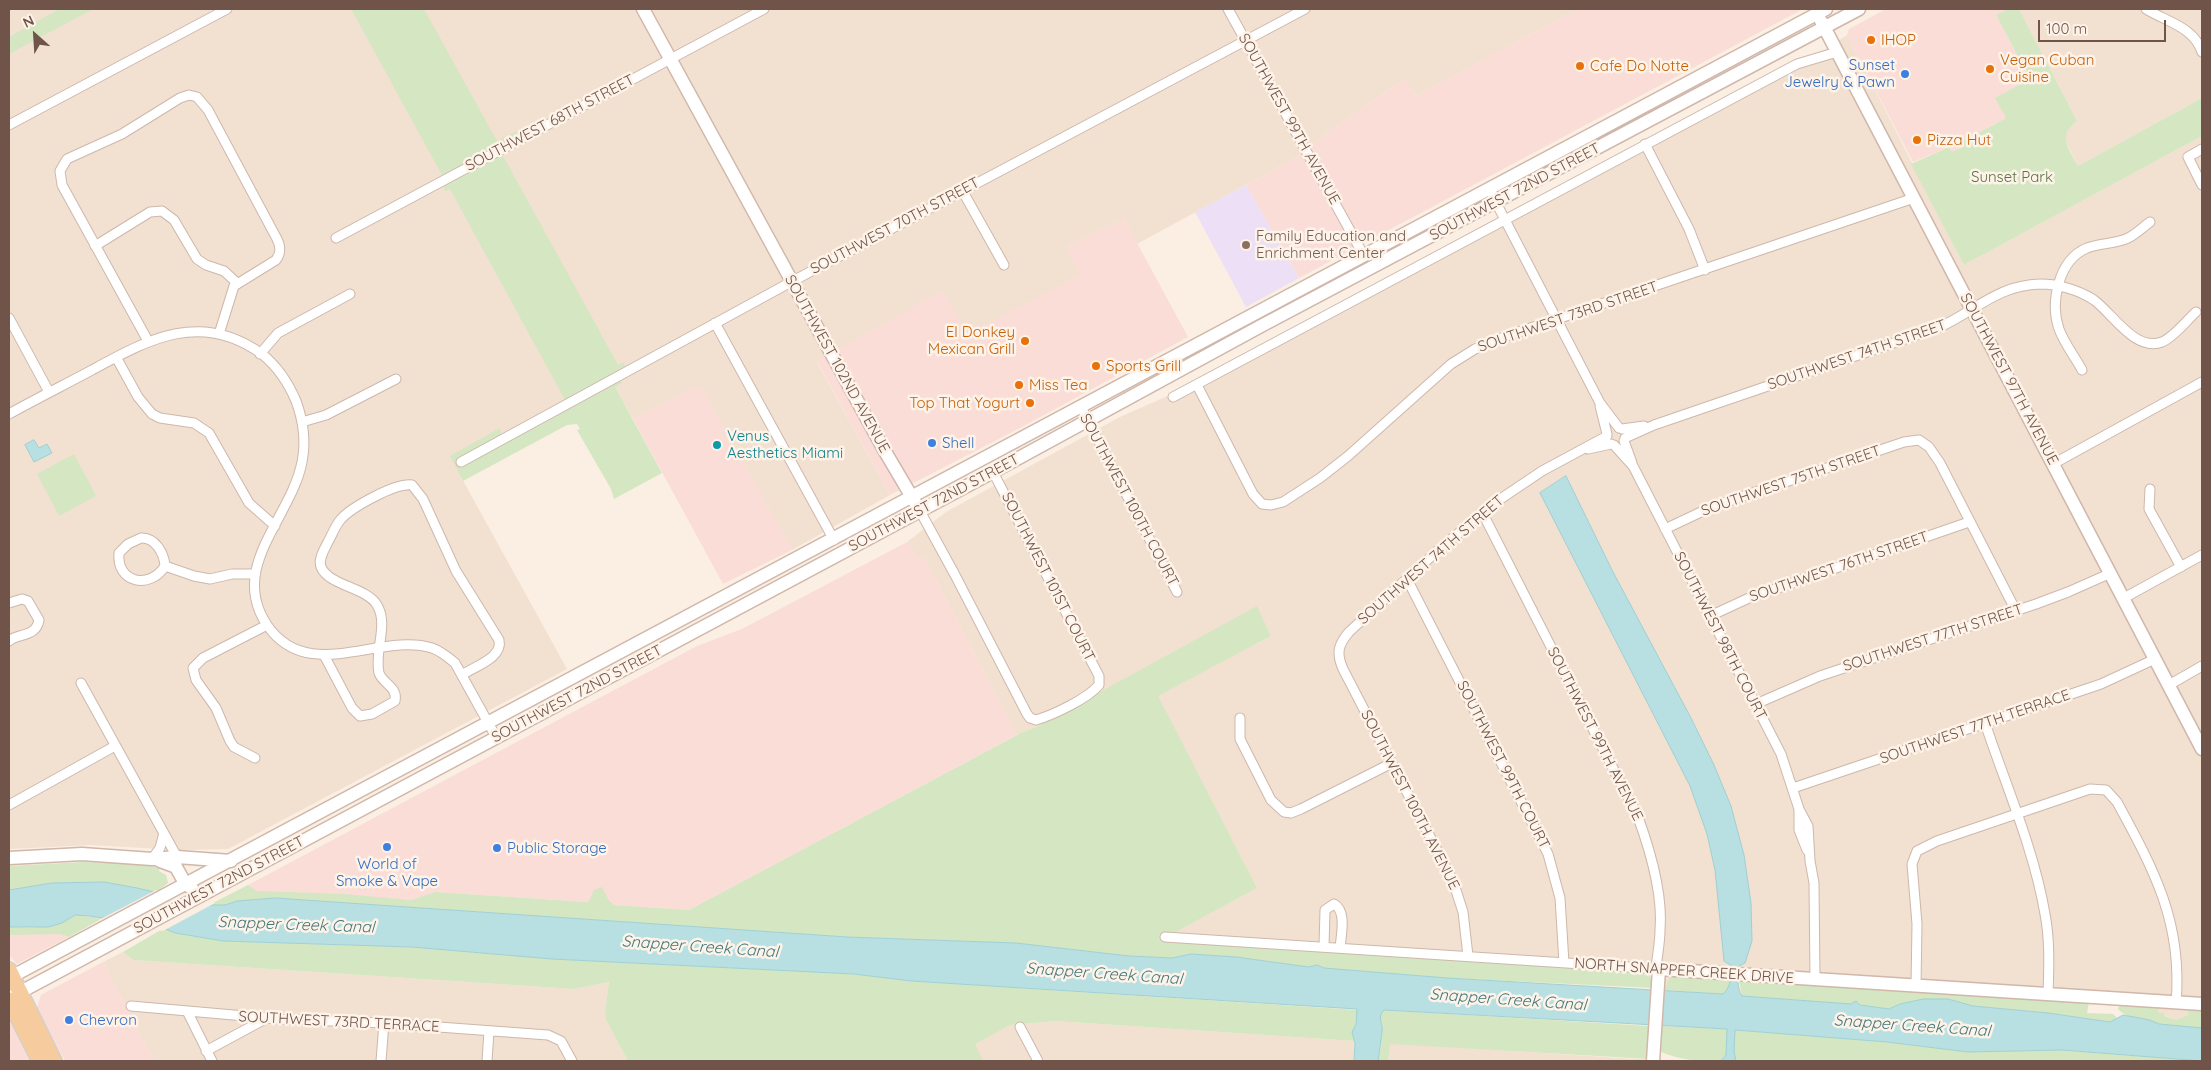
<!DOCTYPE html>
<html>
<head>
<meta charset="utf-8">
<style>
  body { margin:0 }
  #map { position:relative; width:2211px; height:1070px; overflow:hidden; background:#faefe2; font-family:Quicksand,sans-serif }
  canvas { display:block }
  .frame { position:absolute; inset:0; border:10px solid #70544a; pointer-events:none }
  .north { position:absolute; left:10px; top:10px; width:50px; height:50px; -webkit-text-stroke:4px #fef3e8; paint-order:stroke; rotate:334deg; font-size:14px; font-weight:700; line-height:20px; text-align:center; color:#70544a }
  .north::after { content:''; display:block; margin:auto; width:18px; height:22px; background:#70544a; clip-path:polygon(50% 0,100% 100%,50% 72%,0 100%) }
  .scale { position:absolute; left:2038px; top:20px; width:128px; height:22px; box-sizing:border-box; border:2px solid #70544a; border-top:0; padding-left:6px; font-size:15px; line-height:18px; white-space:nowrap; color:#70544a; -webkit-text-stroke:4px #fef3e8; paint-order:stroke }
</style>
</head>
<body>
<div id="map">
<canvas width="2211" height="1070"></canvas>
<div class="frame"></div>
<div class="north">N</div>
<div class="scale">100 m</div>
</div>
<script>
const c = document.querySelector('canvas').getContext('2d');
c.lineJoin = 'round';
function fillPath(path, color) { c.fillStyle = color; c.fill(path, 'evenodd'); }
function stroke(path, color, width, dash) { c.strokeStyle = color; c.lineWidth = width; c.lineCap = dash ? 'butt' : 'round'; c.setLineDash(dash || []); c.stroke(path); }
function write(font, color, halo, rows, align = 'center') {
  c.font = font + ' Quicksand,sans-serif'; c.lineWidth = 5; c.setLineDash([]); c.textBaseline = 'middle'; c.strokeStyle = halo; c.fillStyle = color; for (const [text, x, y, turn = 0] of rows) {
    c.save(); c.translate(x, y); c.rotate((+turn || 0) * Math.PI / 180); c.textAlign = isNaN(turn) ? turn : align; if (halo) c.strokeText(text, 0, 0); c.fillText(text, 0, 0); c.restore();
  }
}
const residential = new Path2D(`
  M9 9H1578L1416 96 1404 79 1327 133 1297 157 1137 244 1124 219 1066 247 1081 275 967 335 943 291 817 362 890 495 792 550 700 385 633 419 618 393 461 477 567 669 228 849 178 850 91 845 9 849Z
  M2019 9H2202V98L2078 166 2066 142V135L2070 126 2077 121Z
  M1847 35 1964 265 2202 136V1009L2188 1010V1015L2176 1020 2160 1013 2158 1011 2161 1006 1739 980 1666 984 1665 990 1653 988 1648 976 1640 972 1158 941 1257 888 1157 696 1271 636 1257 607 1036 727 1017 735 924 557 918 559 907 542 946 512 1120 417 1172 394 1489 222 1780 69 1802 58 1817 55Z
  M123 952 133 960 574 989 609 982 605 1011 606 1020 628 1061H154L103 962Z
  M1056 1021 1355 1041 1354 1061H940L1010 1025Z
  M1389 1043 1635 1059 1705 1061H1388Z`);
const commercial = new Path2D(`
  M1578 9H1803L1299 278 1246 185 1297 157 1327 133 1404 79 1416 96Z
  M1886 9H2008L1996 15 2030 79 1996 98 2006 118 1964 140 1966 145 1952 153 1949 147 1913 162 1847 35 1849 29Z
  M1124 219 1188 337 1018 429 890 495 817 361 943 290 967 335 1080 275 1066 247Z
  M700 384 792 550 723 584 633 419Z
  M907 542 918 559 924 557 1017 735 689 910 614 905 608 899 590 898 589 902 435 892 411 900 256 891 248 885 697 646 742 629Z
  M20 933 59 934 69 937 17 964 9 955V935Z
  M103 962 154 1061H65L37 1008 41 995Z
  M9 1022 15 1031 30 1061H9Z`);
const education = new Path2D(`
  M1246 185 1299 278 1246 307 1195 212Z`);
const green = new Path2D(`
  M59 9H93L9 54V37Z
  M351 9H424L497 141 521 129 522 134 446 174 442 175Z
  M2008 9H2019L2077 121C2057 135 2069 149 2078 166L2202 98V136L1964 265 1911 164 1949 147 1952 152 1965 146 1963 141 2006 118 1995 98 2030 79 1996 15Z
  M502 154 618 365 624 362 625 367 565 400 450 189 445 191 443 185Z
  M619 380 622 383 615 387 662 473 614 499 611 489 577 430 580 429 577 424 567 425 463 481 450 456 500 428 501 435 459 459Z
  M74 454 96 496 59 516 37 474Z
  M1257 606 1271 636 1158 696 1257 888 1159 941 1640 972 1651 978 1653 988 1447 978 1324 968 1321 966 1310 967 1236 957 1191 954 1172 958 1129 956 1016 943 847 937 275 898 237 901 225 905H209L248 885 257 891 344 894 411 900 435 892 588 902 594 890 602 887 608 899 614 905 689 910 1021 733 1036 727Z
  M84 862 121 863 160 867 159 871 166 875 168 883 155 893 171 884 76 936 154 893 104 882 52 883 9 890V866Z
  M75 915 103 918 69 937 59 934 9 935V927C36 928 50 929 75 915Z
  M164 928 185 935 223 941 412 947 552 959 854 974 911 981 1358 1010C1357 1021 1352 1030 1355 1041L1056 1021 1010 1025 975 1044 983 1061H628L606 1020 605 1011 609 982 574 989 133 960 123 952Z
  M1677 976 1730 980 1731 981 1728 988 1723 994 1664 990 1669 979Z
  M1739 980 2089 1002 2087 1013 2113 1014 2118 1019 2110 1022 2048 1013 1973 1006 1948 999H1923L1900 1004 1889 1009 1860 1005 1858 1002 1851 1004 1742 996Z
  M2120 1004 2161 1006 2158 1011 2160 1013H2164L2165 1016 2176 1020 2188 1015V1009H2202V1028C2182 1027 2131 1024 2118 1009Z
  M1383 1010 1649 1026V1059L1390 1044 1388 1061H1378C1379 1052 1381 1042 1382 1033 1384 1024 1375 1020 1383 1010Z
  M1662 1026 1727 1029 1726 1055 1721 1061C1698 1061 1681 1061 1659 1051Z
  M1734 1030 1887 1042 1968 1052 2062 1050 2198 1061H1736L1734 1052Z`);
const water = new Path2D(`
  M34 440 39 448 47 444 52 453 34 462 25 445Z
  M1566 476 1613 572 1691 718 1714 765 1731 806 1744 855 1751 903 1752 941 1745 963 1739 966C1737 976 1737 987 1742 996L1851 1004 1856 1001 1860 1005 1889 1009 1900 1004 1923 999H1948L1973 1006 2048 1013 2110 1022 2123 1015 2150 1020 2159 1024 2202 1028V1061L2062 1050 1968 1052 1887 1042 1735 1030 1734 1051 1736 1061H1721L1726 1055 1727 1029 1384 1010C1376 1019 1384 1024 1382 1032 1381 1042 1379 1051 1378 1061H1354L1355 1043 1352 1032 1356 1024 1357 1009 911 981 854 974 552 959 412 947 223 941 175 933 156 925 89 916 75 915 62 923 48 927H9V890L52 883 104 882 137 888 209 905H225L237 901 275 898 847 937 1016 943 1129 956 1172 958 1191 954 1236 957 1309 967 1317 965 1324 968 1447 978 1723 994C1731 987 1731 977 1732 966L1724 961 1715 870 1707 834 1690 786 1540 493Z`);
const pier = new Path2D(`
  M156 890 215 903 163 931 99 920Z`);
const street = new Path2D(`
  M1228 9 1364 256
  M2146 9C2167 22 2194 27 2202 52
  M9 125 227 9
  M1645 144 1689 229 1705 270
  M2202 149 2188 157 2202 185
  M1489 189 1600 403 1619 428
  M962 190 1004 265
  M336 238 764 9
  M95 246 150 212 162 211 174 220 197 259 206 265 224 271 237 283
  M9 318 49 392
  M715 323 834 540
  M148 341 62 185 60 171 67 159 122 134 180 98 189 95 197 97 208 110 277 239C281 247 281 253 276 260L234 286 219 334
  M260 354 278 333 350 294
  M116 357 138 397 152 414 160 418 194 423 209 433 249 503 275 526
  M2082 370C2075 357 2064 343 2059 329 2050 303 2058 260 2087 248 2100 243 2116 244 2128 238 2136 234 2143 227 2150 222
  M1197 385 1253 494 1262 504 1271 505 1283 502 1320 478 1348 456 1451 364 1475 349 1504 337 1914 198
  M1173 397 1797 64 1837 52
  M1600 406 1607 434
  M1081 407 1177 592
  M9 414C36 399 64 385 92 370 149 339 201 310 262 354 278 367 288 382 296 401 303 420 306 442 302 462 291 518 228 567 267 625 308 685 379 632 432 648 441 651 448 657 455 663L496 737
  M302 422 326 415 396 379
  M1622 429 1644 426
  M1625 438 1654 425 1940 327C1975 311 1998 285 2040 284 2058 284 2079 290 2094 300 2113 314 2135 352 2162 342 2174 337 2186 321 2196 312
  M1624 441 1632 463
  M1614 445 1633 466 1781 754 1799 809 1808 826 1810 861 1814 883 1815 979
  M1588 449 1611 444
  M461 462 791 282 1305 9
  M2053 464 2202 382
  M2150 489 2149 509 2181 567
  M920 511 955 575 1027 714 1030 718 1036 720C1053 715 1087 699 1099 685V676L993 472
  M1482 512 1638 817C1650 850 1663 895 1660 930 1660 943 1657 956 1656 969
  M1665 529 1701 512 1729 501 1904 442 1919 440 1929 447 1940 463 2016 611
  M141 538C155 537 164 553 165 566 150 590 116 583 119 553L128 544Z
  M165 566 194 576 210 579 232 574H254
  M1407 579 1548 854 1560 898 1564 963
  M2124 598 2202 555
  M9 603 22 599 28 601 39 620C36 638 17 633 9 641
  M1710 616 1749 598 1969 522
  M324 655 352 708 360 716 372 714 395 701C398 687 383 684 379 673 374 650 389 625 377 605 366 587 329 586 321 567 318 559 324 550 328 542 332 535 335 526 341 519 352 507 395 483 412 485L423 499 456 571 499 640C503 658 475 666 462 675
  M81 683 177 857
  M2169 685 2202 666
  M1756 704 1820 676 2036 604 2068 592 2111 573
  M1240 718V739L1271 800 1284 812 1291 813 1301 809 1392 763
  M1985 723C2006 786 2034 849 2045 914 2050 940 2049 968 2048 994
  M255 758 234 747 230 741 216 708 196 680 193 668 203 658 267 625
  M1793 788 2101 684 2155 659
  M9 805 115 746
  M1799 809V830L1807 850
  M152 859 160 848 164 833
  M1165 937 1659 969
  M1324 946 1325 910 1334 904C1347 911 1341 935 1340 948
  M1468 956 1463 912 1453 881 1343 669C1336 653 1338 645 1349 632L1436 552 1496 502 1542 471 1607 436
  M1916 986 1917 924 1912 864 1917 851 1937 841 2090 789 2106 790 2117 802C2154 870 2183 923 2176 1003
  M131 1006 279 1019 384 1023 548 1035 561 1041 572 1061
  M187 1011 212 1061
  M1020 1027 1038 1061
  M206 1051 267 1018
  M381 1061 384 1023
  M487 1061 489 1031`);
const secondary = new Path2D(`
  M643 9 883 448 916 504
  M1821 21 2202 749
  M9 858 82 854 152 859 177 857 231 861
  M160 861 176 867 186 885 192 888
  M9 978 1826 9
  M13 996 993 472 1261 326 1859 9
  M1653 1061 1659 969 2202 1004`);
const primary = new Path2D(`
  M9 970 54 1061
  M9 1000 40 1061`);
const markers = [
  [1871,40,5,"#e8710a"],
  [1580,66,5,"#e8710a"],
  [1990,69,5,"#e8710a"],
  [1905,74,5,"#3f7fe0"],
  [1917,140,5,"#e8710a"],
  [1246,245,5,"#8d6e63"],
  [1025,341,5,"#e8710a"],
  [1096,366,5,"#e8710a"],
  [1019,385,5,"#e8710a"],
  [1030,403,5,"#e8710a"],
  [932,443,5,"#3f7fe0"],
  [717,445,5,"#0f9aa8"],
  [387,847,5,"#3f7fe0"],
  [497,848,5,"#3f7fe0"],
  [69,1020,5,"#3f7fe0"]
];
const foodNames = [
  ["IHOP",1881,40],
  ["Vegan Cuban",2000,60],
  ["Cuisine",2000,77],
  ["Cafe Do Notte",1590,66],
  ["Pizza Hut",1927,140],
  ["El Donkey",1015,332,"right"],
  ["Mexican Grill",1015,349,"right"],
  ["Sports Grill",1106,366],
  ["Miss Tea",1029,385],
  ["Top That Yogurt",1020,403,"right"]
];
const shopNames = [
  ["Sunset",1895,65,"right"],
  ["Jewelry & Pawn",1895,82,"right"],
  ["Shell",942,443],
  ["Public Storage",507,848],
  ["World of",387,864,"center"],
  ["Smoke & Vape",387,881,"center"],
  ["Chevron",79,1020]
];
const streetNames = [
  ["SOUTHWEST 99TH AVENUE",1289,119,61],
  ["SOUTHWEST 68TH STREET",550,123,-28],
  ["SOUTHWEST 72ND STREET",1515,192,-28],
  ["SOUTHWEST 70TH STREET",895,226,-28],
  ["SOUTHWEST 73RD STREET",1568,317,-19],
  ["SOUTHWEST 74TH STREET",1857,355,-19],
  ["SOUTHWEST 102ND AVENUE",837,364,61],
  ["SOUTHWEST 97TH AVENUE",2009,379,62],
  ["SOUTHWEST 75TH STREET",1791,481,-19],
  ["SOUTHWEST 100TH COURT",1129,500,62],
  ["SOUTHWEST 72ND STREET",934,503,-28],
  ["SOUTHWEST 74TH STREET",1431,560,-41],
  ["SOUTHWEST 76TH STREET",1839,567,-19],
  ["SOUTHWEST 101ST COURT",1048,577,63],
  ["SOUTHWEST 98TH COURT",1720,636,63],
  ["SOUTHWEST 77TH STREET",1933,638,-18],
  ["SOUTHWEST 72ND STREET",577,694,-28],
  ["SOUTHWEST 77TH TERRACE",1975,727,-19],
  ["SOUTHWEST 99TH AVENUE",1595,734,63],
  ["SOUTHWEST 99TH COURT",1503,765,63],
  ["SOUTHWEST 100TH AVENUE",1410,800,63],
  ["SOUTHWEST 72ND STREET",219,885,-28],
  ["NORTH SNAPPER CREEK DRIVE",1684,971,4],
  ["SOUTHWEST 73RD TERRACE",339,1022,3]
];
const parkNames = [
  ["Sunset Park",2012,177]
];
const educationNames = [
  ["Family Education and",1256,236],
  ["Enrichment Center",1256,253]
];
const cultureNames = [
  ["Venus",727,436],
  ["Aesthetics Miami",727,453]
];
const waterNames = [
  ["Snapper Creek Canal",296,925,2],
  ["Snapper Creek Canal",700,947,4],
  ["Snapper Creek Canal",1104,974,4],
  ["Snapper Creek Canal",1508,1000,4],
  ["Snapper Creek Canal",1912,1026,4]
];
fillPath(residential, '#f2e0d1');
fillPath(commercial, '#faddd6');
fillPath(education, '#ecdff6');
fillPath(green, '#d4e7c2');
fillPath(water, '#b8e0e2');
stroke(water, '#9fd0d3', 1);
fillPath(pier, '#faefe2');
stroke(street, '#cdb8ac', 11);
stroke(secondary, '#d0b7aa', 15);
stroke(primary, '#d7cfcc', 18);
stroke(street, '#fff', 9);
stroke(secondary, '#fff', 12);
stroke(primary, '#f6cc9e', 15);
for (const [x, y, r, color] of markers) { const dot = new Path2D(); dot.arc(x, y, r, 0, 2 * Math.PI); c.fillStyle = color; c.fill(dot); stroke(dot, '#fef3e8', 2); }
write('15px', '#c56008', '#fef3e8', foodNames, 'left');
write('15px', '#366cbe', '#fef3e8', shopNames, 'left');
write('15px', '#70544a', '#fef3e8', streetNames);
write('15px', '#577643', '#fef3e8', parkNames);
write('15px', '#785e54', '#fef3e8', educationNames, 'left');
write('15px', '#0d838f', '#fef3e8', cultureNames, 'left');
write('italic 16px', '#43787c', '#fef3e8', waterNames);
</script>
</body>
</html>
